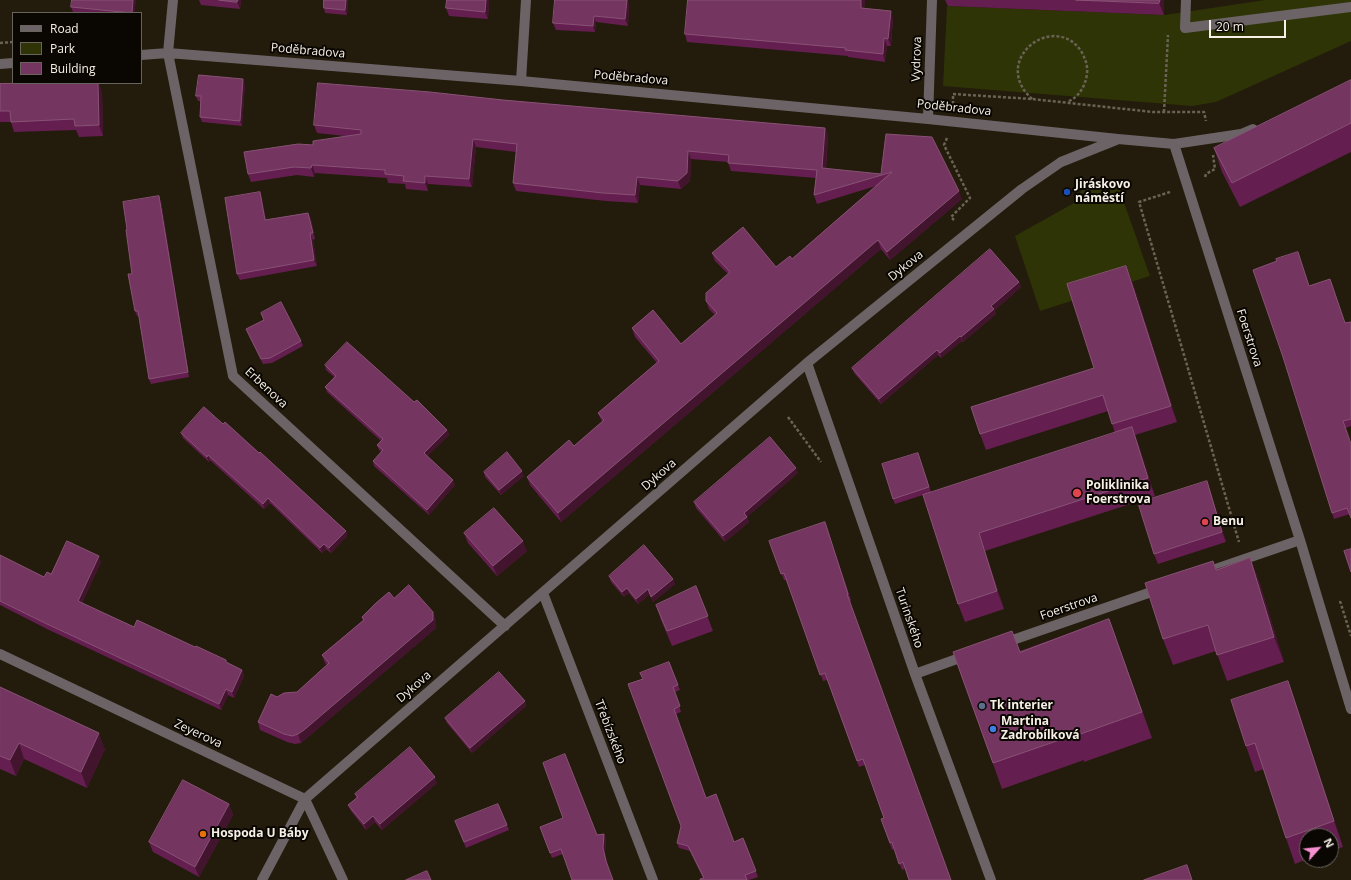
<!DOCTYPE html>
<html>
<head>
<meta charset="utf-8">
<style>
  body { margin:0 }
  #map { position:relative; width:1351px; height:880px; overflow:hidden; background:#231b0b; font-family:"Open Sans",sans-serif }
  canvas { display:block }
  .legend { position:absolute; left:12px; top:12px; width:130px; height:72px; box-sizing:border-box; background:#0a0602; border:1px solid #68645d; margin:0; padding:5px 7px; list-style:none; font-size:12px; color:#f6f0e6 }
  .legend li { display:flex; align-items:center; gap:8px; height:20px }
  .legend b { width:20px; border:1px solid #68645d }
  .north { position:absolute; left:1299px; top:828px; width:40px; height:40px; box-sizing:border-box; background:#0a0602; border:1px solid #68645d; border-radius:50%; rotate:63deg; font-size:11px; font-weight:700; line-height:16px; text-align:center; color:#f6f0e6 }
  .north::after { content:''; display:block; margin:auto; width:14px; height:18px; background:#f690d0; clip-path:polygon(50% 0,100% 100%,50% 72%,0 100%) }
  .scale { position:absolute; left:1209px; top:20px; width:77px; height:18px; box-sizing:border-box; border:2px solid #f6f0e6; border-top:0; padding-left:5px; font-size:12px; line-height:14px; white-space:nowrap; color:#f6f0e6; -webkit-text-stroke:3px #0a0602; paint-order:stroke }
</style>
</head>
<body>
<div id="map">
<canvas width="1351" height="880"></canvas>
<ul class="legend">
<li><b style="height:5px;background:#6c6367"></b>Road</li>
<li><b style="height:11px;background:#2e3406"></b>Park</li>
<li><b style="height:11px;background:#743560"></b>Building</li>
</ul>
<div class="north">N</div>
<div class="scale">20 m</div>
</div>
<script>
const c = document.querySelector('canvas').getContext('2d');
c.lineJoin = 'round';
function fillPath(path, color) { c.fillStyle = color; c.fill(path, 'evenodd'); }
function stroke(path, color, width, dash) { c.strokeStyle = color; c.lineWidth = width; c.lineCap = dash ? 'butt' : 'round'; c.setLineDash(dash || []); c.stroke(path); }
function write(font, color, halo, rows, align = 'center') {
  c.font = font + ' "Open Sans",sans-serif'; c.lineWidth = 4; c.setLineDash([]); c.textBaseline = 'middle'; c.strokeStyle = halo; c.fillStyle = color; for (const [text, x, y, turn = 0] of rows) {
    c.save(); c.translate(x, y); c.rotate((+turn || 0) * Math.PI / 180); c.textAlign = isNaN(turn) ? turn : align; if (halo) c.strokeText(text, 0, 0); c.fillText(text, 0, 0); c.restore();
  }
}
const green = new Path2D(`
  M1265 0H1351V41L1216 102 1192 106 943 86 947 6 1165 15Z
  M1116 180 1150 276 1040 311 1015 236 1074 203 1085 184Z`);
const path = new Path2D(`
  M0 43 13 42
  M1032 99C1029 96 1026 93 1024 90 999 53 1056 14 1081 51 1085 58 1088 65 1087 74 1085 87 1079 97 1067 102
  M953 104V94L1032 99 1153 112H1204L1206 121
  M1164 112 1168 35
  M947 138 944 145 970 198 951 217 954 220
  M1205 177 1206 174 1215 169 1213 155
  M1170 192 1139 202 1239 542
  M788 417 821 462
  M1340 601 1351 636`);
const minor = new Path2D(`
  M173 0 168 53 233 376 505 626
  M1186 0 1185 28 1351 7
  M141 55 168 53 521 81 928 119 1118 139 1174 144 1241 134 1253 129
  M0 64 13 63
  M521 81 526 0
  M928 119 932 0
  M1174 144 1300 540 1351 709
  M807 363 915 674 991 880
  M1204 573 1300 540
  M543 593 653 880
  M1004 643 1160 589
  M0 654 305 799 343 880
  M915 674 968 655
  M262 880 305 799 807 363 1022 189 1061 162 1116 140`);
const wall = new Path2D(`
  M136 0 134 13H80L73 12 71 7Z
  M199 0H241L240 9 201 5Z
  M324 0H348L347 15 325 13 324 8Z
  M447 0H489L488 19 449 16 446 8Z
  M688 0H865L864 8 893 18 891 46H887L885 62 848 57V56L687 42 685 34Z
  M945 0H1164V15L948 6Z
  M629 4 628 26 596 22 595 32 556 30 553 23Z
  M1351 80V152L1240 207 1222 172 1214 148Z
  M0 84 102 91 103 136 79 137 76 130 14 132 11 122H0Z
  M245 84 242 126 202 122 200 117 201 101H198L196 96Z
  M503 100 825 128 828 136 826 169 881 174 886 134 962 199 890 260 881 249 561 522 530 485 527 477 574 446 602 422 598 413 657 363 635 337 632 328 681 344 715 315 709 309 706 301 728 274 715 261 712 253 776 267 792 259 876 186 817 204 814 195 816 178 731 171 728 162 691 159 690 181 681 189 640 185 638 203 606 201 516 191 513 183 516 152 476 147 472 187 428 184V191L406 189 405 184 388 183 387 178 315 173 314 177 297 175 251 182 248 174 313 145 345 136 317 133 314 125Z
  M260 192 262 199 266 220 308 213 311 219 315 239 313 240 317 266 240 280 237 274Z
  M161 201 189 377 151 384 149 379 139 316H137L135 311 132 274 127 229Z
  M1132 281 1177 422 1135 435 1155 496 985 551 1004 609 965 622 958 604 923 495 895 504 893 499 918 453 931 492 1115 433 1108 411 986 450 980 434 1094 368Z
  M1019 282 1021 287 995 310 996 314 963 342 962 341 941 358 938 355 881 404 854 373 852 368Z
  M1309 286 1346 323 1351 322V426L1346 428 1350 514 1334 519 1332 513Z
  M261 313 301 341 303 346 272 363 263 364 248 334 246 329 264 320Z
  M325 365 414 402 447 430 449 435 427 456 455 485 429 515 374 466 373 461 381 452 379 450 377 445 381 441 327 392 325 387 334 377 326 370Z
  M223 424 259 453 346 531 347 536 331 553 326 549 322 553 270 503 264 509 210 460 209 462 183 438 181 433Z
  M484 472 524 476 501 495 485 477Z
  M798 473 747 517 749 522 725 542 696 508 694 502Z
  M1210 491 1226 542 1158 564 1154 554Z
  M825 522 851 600 850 601 905 869 902 870 894 849 892 850 881 819 884 818 865 765 859 767 827 680 823 681 786 580H784L769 541Z
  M464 533 527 551 497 576 468 543Z
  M0 555 44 577 51 574 101 562 82 603 134 627 227 663 242 670 244 676 234 698 228 695 221 710 49 630 0 605Z
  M1250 558 1260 584 1284 662 1227 681 1216 651 1173 665 1163 639 1213 561 1216 569Z
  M609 576 673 579 675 584 653 602 650 594 638 604 629 593 624 597 611 582Z
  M696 586 713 631 672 646 661 620 656 605Z
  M394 598 436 620V628L307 738 301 743 295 744 287 742 260 730 258 722 277 697 297 692 327 665 325 663 322 655 363 620 362 617Z
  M1109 619 1152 738 1084 762V760L1002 789 953 652 1020 651Z
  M669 662 680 690 675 692 681 712 676 714 706 798 734 842 743 838 758 877 749 880H700L703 878 690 851 679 848 677 843 681 826Z
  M1288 681 1297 707 1343 847 1331 851V836H1307V859L1295 864 1286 838 1264 769 1255 772 1246 746Z
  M0 687 105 749 87 788 24 759 16 776 0 769Z
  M525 701 526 706 472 753 447 723 445 718Z
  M437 783 382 830 375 822 366 830 351 811 348 805 356 798 355 794Z
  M229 804 233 815 199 877 153 852 149 842Z
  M507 825 509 830 466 848 457 826Z
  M540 827 597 835 604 834 606 839 605 853 608 866 563 854 552 858Z`);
const shadedWall = new Path2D(`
  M133 0H136L134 13H132Z
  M238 0H241L240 9 237 2Z
  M346 0H348L347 15 345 10Z
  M486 0H489L488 19 485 12Z
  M627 0H628L629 4 628 26 625 19Z
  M861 0H865L863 15 861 8Z
  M1160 0H1164V15L1159 3Z
  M891 11 893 18 891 46 888 39Z
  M594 16 596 22 595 32 593 26Z
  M884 38 887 46 885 62 883 54Z
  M243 79 245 84 242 126 240 121Z
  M98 83H99L102 91 103 136 99 125Z
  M825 128 828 136 825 177 822 168Z
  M473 139 476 147 472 187 469 179Z
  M688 151 691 159 690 181 681 189 678 181Z
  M312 165 315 173 314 177 311 168Z
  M425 176 428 184V191L425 183Z
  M637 177 640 185 638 203 635 195Z
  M959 191 962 199 890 260 887 252Z
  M260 192 262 199 267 227 265 220Z
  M159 196 161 201 189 377 188 372Z
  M308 213 311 219 315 239 313 233Z
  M310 233 313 240 317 266 314 260Z
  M878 240 881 249 561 522 558 513Z
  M1126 266 1132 281 1177 422 1171 406Z
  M1019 282 1021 287 995 310 996 314 963 342 961 337 991 306Z
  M960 336 962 341 941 358 940 353Z
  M937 350 938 355 881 404 879 399Z
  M1132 427 1139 445 1155 496 1148 478Z
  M447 430 449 435 426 458 424 453Z
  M208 455 210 460 209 462 207 457Z
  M796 468 798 473 746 518 744 513Z
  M522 471 524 476 501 495 499 490Z
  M453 480 455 485 429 515 427 510Z
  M1207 481 1210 491 1226 542 1222 532Z
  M268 498 270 503 264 509 263 504Z
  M747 517 749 522 725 542 723 536Z
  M346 531 347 536 331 553 329 548Z
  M979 533 985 551 1004 609 997 591Z
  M523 541 527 551 497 576 493 566Z
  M324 544 326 549 322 553 320 548Z
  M99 556 101 562 80 607 78 601Z
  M1250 558 1260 584 1284 662 1274 637Z
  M673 579 675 584 653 602 651 597Z
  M627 588 629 593 624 597 622 592Z
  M648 589 650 594 638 604 636 599Z
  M433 612 436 620V628L307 738 301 743 298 734Z
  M242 670 244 676 234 698 232 692Z
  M1288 681 1297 707 1343 847 1334 821Z
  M226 689 228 695 221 710 219 704Z
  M525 701 526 706 472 753 470 748Z
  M99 733 105 749 87 788 81 772Z
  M19 743 24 759 16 776 10 760Z
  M435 777 437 783 382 830 380 824Z
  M229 804 233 815 199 877 195 867Z
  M373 816 375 822 366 830 364 824Z
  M604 834 606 839 605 853 608 867 606 861 603 848Z`);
const building = new Path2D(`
  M72 0H133L132 13 71 7Z
  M219 0H238L237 2Z
  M324 0H346L345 10 324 8Z
  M447 0H486L485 12 446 8Z
  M555 0H627L625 19 594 16 593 26 553 23Z
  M688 0H861V8L891 11 888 39 884 38 883 54 845 50 846 48 685 34Z
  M1076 0H1160L1159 3Z
  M199 75 243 79 240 121 200 117 201 96H196Z
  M1351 80V123L1232 183 1214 148Z
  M36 83H98L99 125 75 126 74 119 11 122 10 111H0V84Z
  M318 83 430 92 503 100 825 128 822 168 881 174 886 134 932 137 959 191 887 252 878 240 558 513 527 477 569 440 574 446 604 420 598 413 659 361 632 328 653 310 681 344 717 313 706 301V293L730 272 712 253 743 227 776 267 790 256 792 259 892 172 814 195 817 170 728 163 729 155 688 151 687 173 678 181 637 177 635 195 603 193 513 183 517 144 473 139 469 179 425 176V183L403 181 404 176 385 174V170L312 165 311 168 294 167 248 174 244 152 298 144 313 145V141L361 134V130L314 125Z
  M260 192 265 220 308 213 313 233H310L314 260 237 274 225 198Z
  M159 196 188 372 149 379 138 311H135L128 274H132L126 230 127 229 123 202Z
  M990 249 1019 282 991 306 994 309 961 337 960 336 940 353 937 350 879 399 852 368Z
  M1298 252 1309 286 1330 279 1345 323 1351 322V419L1343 421 1351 444V518L1347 508 1332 513 1283 357 1253 270 1277 261 1276 259Z
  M1126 266 1171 406 1112 424 1103 395 980 434 971 407 1094 368 1067 284Z
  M281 302 301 341 270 358 261 359 246 329 264 320 261 313Z
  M347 342 414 402 417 400 447 430 424 453 453 480 427 510 373 461 383 450 377 445 383 439 325 387 336 376 325 365Z
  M204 407 223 424 225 422 259 453 260 452 346 531 329 548 324 544 320 548 268 498 263 504 208 455 207 457 181 433Z
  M1132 427 1148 478 979 533 997 591 958 604 923 495Z
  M770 437 796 468 744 513 747 517 723 536 694 502Z
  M507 452 522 471 499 490 484 472Z
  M918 453 929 487 893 499 882 464Z
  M1207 481 1222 532 1154 554 1138 503Z
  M494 508 523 541 493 566 464 533Z
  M825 522 848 594H847L951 880H909L903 862 899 864 892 842 890 843 881 819 884 818 863 759 857 761 825 673 820 675 784 573 781 574 769 541Z
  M67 541 99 556 78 601 134 627 137 620 195 647 196 646 226 660V662L242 670 232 692 226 689 219 704 47 624 0 601V555L44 577 47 572 51 574Z
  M644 545 673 579 651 597 648 589 636 599 627 588 622 592 609 576Z
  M1351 549V572L1344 551Z
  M1250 558 1274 637 1217 655 1208 625 1163 639 1145 583 1213 561 1216 570Z
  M409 585 433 612V620L304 730 298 734 292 736 284 734 258 722 271 694 277 697 284 693 297 692 329 663 322 655 364 620 362 617 376 603 389 592 394 598Z
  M696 586 708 616 667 631 656 605Z
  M1109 619 1142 712 1075 736 1074 735 993 763 953 652 1012 631 1020 652Z
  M669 662 678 685 673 687 680 706 674 709 706 798 716 794 734 842 743 838 756 871 745 875 747 880H700V879L704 878 688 846 677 843 681 826 628 684 643 679 640 673Z
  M499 672 525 701 470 748 445 718Z
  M1288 681 1334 821 1286 838 1255 743 1246 746 1231 700Z
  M0 687 99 733 81 772 19 743 10 760 0 756Z
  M410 747 435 777 380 824 373 816 364 824 348 805 358 797 355 794Z
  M565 754 597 835 604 834 603 848 606 861 613 880H572L561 849 550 853 540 827 563 818 543 763Z
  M183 780 229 804 195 867 149 842Z
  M498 804 507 825 464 842 455 821Z
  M1187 865 1192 880H1144Z
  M427 871 431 880H406Z`);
const markers = [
  [1067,192,4,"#1a4fb4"],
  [1077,493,5,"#e0444e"],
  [1205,522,4,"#e0444e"],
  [982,706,4,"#5c6f8a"],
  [993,729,4,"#3f7fe0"],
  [203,834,4,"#e8710a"]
];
const streetNames = [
  ["Poděbradova",308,51,5],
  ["Vydrova",917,59,-88],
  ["Poděbradova",631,78,5],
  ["Poděbradova",954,108,6],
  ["Dykova",906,266,-39],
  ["Foerstrova",1249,338,72],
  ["Erbenova",266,388,43],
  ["Dykova",659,475,-41],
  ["Foerstrova",1069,607,-19],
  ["Turinského",909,618,71],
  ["Dykova",414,687,-41],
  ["Třebízského",610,732,69],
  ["Zeyerova",198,734,25]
];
const poiNames = [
  ["Jiráskovo",1075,185],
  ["náměstí",1075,199],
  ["Poliklinika",1086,486],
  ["Foerstrova",1086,500],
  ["Benu",1213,522],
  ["Tk interier",990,706],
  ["Martina",1001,722],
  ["Zadrobílková",1001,736],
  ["Hospoda U Báby",211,834]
];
fillPath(green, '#2e3406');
stroke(path, '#6a6355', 2.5, [3, 2]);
stroke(minor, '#6c6367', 10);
fillPath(wall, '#641f50');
fillPath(shadedWall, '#43142e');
fillPath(building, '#743560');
stroke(building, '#885275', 1);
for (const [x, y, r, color] of markers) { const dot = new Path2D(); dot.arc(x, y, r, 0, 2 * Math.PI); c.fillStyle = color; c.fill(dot); stroke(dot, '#0a0602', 1.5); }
write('12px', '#f6f0e6', '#0a0602', streetNames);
write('bold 12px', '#f6f0e6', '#0a0602', poiNames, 'left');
</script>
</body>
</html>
